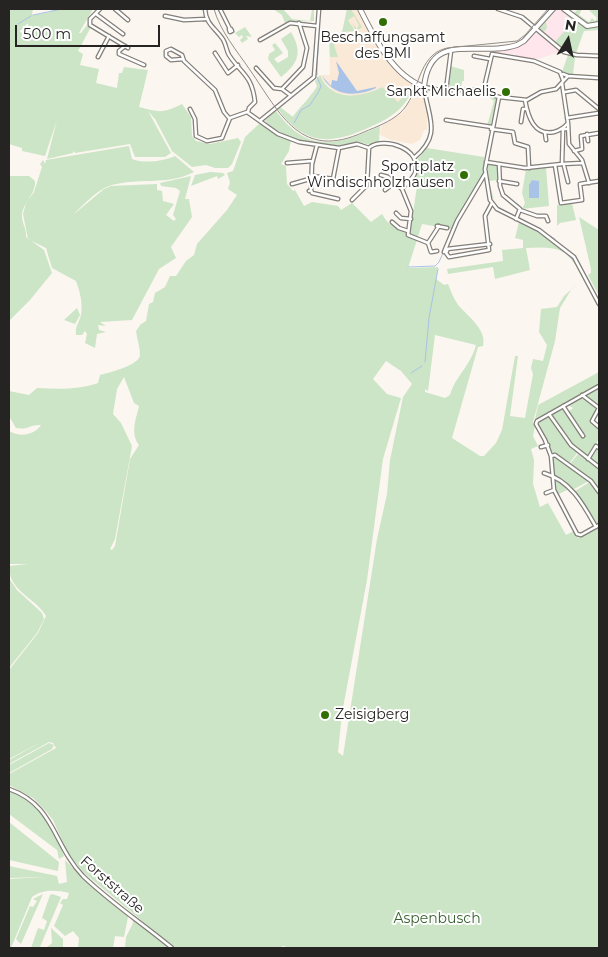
<!DOCTYPE html>
<html>
<head>
<meta charset="utf-8">
<style>
  body { margin:0 }
  #map { position:relative; width:608px; height:957px; overflow:hidden; background:#fbf6ef; font-family:Montserrat,sans-serif }
  canvas { display:block }
  .frame { position:absolute; inset:0; border:10px solid #262422; pointer-events:none }
  .north { position:absolute; left:543px; top:15px; width:50px; height:50px; -webkit-text-stroke:4px #fff; paint-order:stroke; rotate:10deg; font-size:14px; font-weight:700; line-height:20px; text-align:center; color:#262422 }
  .north::after { content:''; display:block; margin:auto; width:18px; height:22px; background:#262422; clip-path:polygon(50% 0,100% 100%,50% 72%,0 100%) }
  .scale { position:absolute; left:15px; top:25px; width:145px; height:22px; box-sizing:border-box; border:2px solid #262422; border-top:0; padding-left:6px; font-size:15px; line-height:18px; white-space:nowrap; color:#262422; -webkit-text-stroke:4px #fff; paint-order:stroke }
</style>
</head>
<body>
<div id="map">
<canvas width="608" height="957"></canvas>
<div class="frame"></div>
<div class="north">N</div>
<div class="scale">500 m</div>
</div>
<script>
const c = document.querySelector('canvas').getContext('2d');
c.lineJoin = 'round';
function fillPath(path, color) { c.fillStyle = color; c.fill(path, 'evenodd'); }
function stroke(path, color, width, dash) { c.strokeStyle = color; c.lineWidth = width; c.lineCap = dash ? 'butt' : 'round'; c.setLineDash(dash || []); c.stroke(path); }
function write(font, color, halo, rows, align = 'center') {
  c.font = font + ' Montserrat,sans-serif'; c.lineWidth = 4; c.setLineDash([]); c.textBaseline = 'middle'; c.strokeStyle = halo; c.fillStyle = color; for (const [text, x, y, turn = 0] of rows) {
    c.save(); c.translate(x, y); c.rotate((+turn || 0) * Math.PI / 180); c.textAlign = isNaN(turn) ? turn : align; if (halo) c.strokeText(text, 0, 0); c.fillText(text, 0, 0); c.restore();
  }
}
const commercial = new Path2D(`
  M556 10H561L573 21 554 43 541 31 544 32 546 22Z
  M537 33 560 52 538 59 516 57 515 54 496 53V50L518 47Z`);
const medical = new Path2D(`
  M347 9H358L391 63 413 85 401 101 398 102 382 87 360 96 340 94 332 90 322 79 320 75H330L329 32 342 34Z
  M418 89 422 90 427 112V130H424L420 140 412 144 391 140 380 135 381 126 403 112Z`);
const green = new Path2D(`
  M13 9H33L32 15 50 12 54 9H93L79 33H81L87 25 91 27 78 51 83 54 80 65 99 69 96 83 117 88 119 73H122L124 67 148 70 139 107C159 112 162 114 182 104L191 117 192 136 196 141 210 144 238 138 241 142 232 164 228 168H215L206 165 192 167 172 151 155 119 148 111 171 153 165 157H135L130 144 75 153 73 151V153L47 159 57 120 45 156 22 151V148L9 144V11Z
  M273 9H283L292 19 310 21 312 9H314V21C304 22 295 20 285 23L282 15Z
  M347 9H351L362 27 356 31 352 23 357 29 359 25 354 16 348 20 355 31 342 32Z
  M556 9H562L586 27 599 25 598 30 584 31 576 53 596 55 569 52 554 43 573 21 561 10H556L546 22 547 28 544 32 540 30V28Z
  M567 9 574 13 578 9H582L579 15 589 22 592 18 595 21 597 18 588 9H599V22C587 28 575 16 567 9Z
  M245 27 252 37 246 36 248 39 242 43 240 40 243 37 242 35 239 37 235 33Z
  M291 32C303 53 298 64 281 77L268 59 269 54 275 50 272 45 275 43 283 53 274 59 278 63 288 57V51L281 39Z
  M329 33 348 35 342 37 334 45 338 57H330Z
  M568 55 575 57 573 74 599 77 568 75 562 72Z
  M450 66 464 70V81H462L461 88H447Z
  M320 75C331 102 361 98 382 87L398 102 414 86C406 108 391 118 370 127 331 145 305 146 278 109L280 107 293 117C295 112 312 96 317 86L315 81Z
  M483 93 497 99 490 127 487 126 494 101Z
  M276 111C308 154 336 146 380 126L379 142H373L371 145C359 141 352 145 340 146 317 149 283 138 266 122L265 120Z
  M260 123 291 140 289 151 281 164 286 166 287 184 293 191 295 190 304 206 312 202 338 206 341 210 352 203 371 222 382 214C387 224 398 231 409 232 414 217 414 199 418 183L413 181 417 160 427 148 484 157V173L454 227 451 229 422 224 408 268 438 267 436 279 444 285 448 284C451 291 454 300 459 306 469 317 487 330 483 346L478 347 452 438 480 456H484L496 443 502 430 515 356H518L510 416 525 418 533 374 531 368 533 359 543 361 547 345 539 332 541 309 557 307 564 296 582 280 571 290 560 308 555 341 533 422 535 426 533 436 538 446 531 449 534 460 533 484 540 507 548 503 566 535 574 531 578 538 599 526V948H293L282 946 281 948H175L84 873 68 854 53 820 43 808 33 798 9 785V774L56 748 53 743 49 742 9 764V760L43 741 9 759V670L38 633 46 616C35 597 9 592 9 566L28 564H9V431C19 437 34 436 41 425 30 424 29 430 16 428L9 416V391L29 395 37 388C58 389 78 390 98 383L100 375C108 373 140 365 140 355 140 347 137 339 136 331L141 324 146 321 149 304 153 302 155 293 165 287 170 276H176L186 261 194 255 197 244 227 210 237 195 228 189 230 182 227 173 233 171 245 137ZM435 335 476 345C470 367 456 375 450 395L445 398 425 392V389L428 391ZM386 361 401 371 412 384 403 397 390 460 387 494 377 539 343 756 338 752 342 713 367 580 383 459 401 398 387 394 373 379ZM124 377 134 403 139 406C136 419 130 433 139 445L130 459 115 546 112 550 110 549 115 539 132 446 121 423 113 414 117 389Z
  M129 146 132 159C145 164 163 161 175 156L194 172C168 186 136 177 109 186 97 190 82 206 73 215L104 189 111 186 157 184V190L162 191 163 201 174 204 166 215 174 221 176 219 173 215 180 191 176 188 161 186 160 183 191 176 185 199H189L192 217 171 247 176 258 159 269 132 320 100 322 106 326 98 325 99 330 106 332 97 334 95 348 85 343 87 334 85 331 82 335H76C75 326 79 323 81 315 83 303 80 292 76 281L52 268 46 248 28 239 23 214 26 203 34 192 42 167 40 164 43 160 45 164 46 160Z
  M487 163 498 166V180L489 181 494 200 491 196Z
  M546 167 549 206 522 209 525 203 522 193 526 169ZM532 180 538 181 539 198H529Z
  M210 172 223 173 225 175 218 179 217 176 191 186 195 175Z
  M9 176H29L35 181C36 194 24 201 22 214 21 222 27 229 26 237L44 250 52 273 30 300 9 321Z
  M572 203 576 220 560 223 557 226V205Z
  M579 217 599 230V296L588 275 591 273V269Z
  M519 222C546 236 569 251 584 277 581 274 579 269 576 264 563 245 546 247 526 248L530 270 495 279 493 267 448 274 447 269 503 261 502 250 523 248V240L515 238Z
  M77 308 80 315 75 324 64 320Z
  M599 372V385L535 420 538 405Z
  M597 389 599 390V407L585 396Z
  M581 397 597 407 591 421 599 428V439L586 457 572 445 551 415 564 409 582 438 586 435 583 433 568 412 573 408 568 405Z
  M549 417 577 453 569 464 551 451 538 426V423Z
  M595 448 599 449V466L590 460Z
  M578 454 599 468V489L592 481 569 465Z
  M553 457H556L589 481 574 489 553 474Z
  M554 478 569 488V489L557 495 554 486Z
  M590 482 599 494V523L596 525 575 491Z
  M9 578 17 590 42 613 44 619 37 633 9 668Z
  M49 743 54 745 52 749 9 773V765Z
  M9 790C40 801 53 827 64 856L59 859 57 850 9 814Z
  M9 822 59 862 58 871 9 860Z
  M65 860 85 880 126 913 128 917 124 937 115 936 113 948H78L79 938 73 931 65 936 54 926 63 905 60 903 63 899H67L69 893C56 890 43 889 32 897L11 948H9V879L44 877 9 878V866L57 876 59 884 67 882Z
  M43 894 21 944 16 939 30 906 33 907 37 901 33 899Z
  M52 894 61 897 40 947 31 948 38 928 44 930 47 921 42 918 50 895Z
  M132 918 169 948H125L126 937 133 923Z
  M51 928 63 939V948H46L52 943Z`);
const water = new Path2D(`
  M336 61 357 91 376 87V88C357 97 333 97 322 76L331 86 332 80 337 81 339 73Z
  M532 180 539 181V198H529V185Z`);
const stream = new Path2D(`
  M33 15 62 9
  M18 24 31 16
  M319 30 320 9
  M317 66 319 32
  M317 75V67
  M294 123 301 110 310 105 319 91 321 86 317 77
  M471 195 483 173
  M465 205 470 198
  M496 206 513 215
  M499 211 511 218
  M520 218 555 239
  M514 219 517 221
  M520 222 537 231
  M452 227 458 217
  M540 233 547 237
  M444 249 451 230
  M566 252 575 262
  M408 267 435 266 439 262 443 253
  M587 277 599 301
  M594 298 599 308
  M425 362 429 318 438 269
  M411 373 422 366`);
const minor = new Path2D(`
  M100 9 90 19V25L128 48
  M115 9 128 20
  M205 9C206 24 214 27 222 38 226 43 226 50 229 55 242 75 252 75 255 102L249 108 248 112
  M220 9 230 29
  M498 9 522 17 564 52 577 55 599 56
  M96 14 123 34
  M165 16 184 20 206 19
  M231 29 232 31 230 32 229 29Z
  M260 40 290 23 317 26
  M125 46 119 51V54L144 65
  M215 53 228 73 238 65
  M474 56 490 59
  M98 57 109 36
  M183 59 171 60 166 56V51L171 49 182 55 184 61 215 90 224 112 229 118
  M256 68 274 88 282 89 290 95
  M563 74 568 76 599 78
  M282 89 303 67 307 48 299 23
  M446 90 451 51
  M483 92 492 54 534 61 560 72 563 80
  M565 92 576 90 599 109
  M499 97 485 169 490 200 497 209 539 230 574 257 599 304
  M525 100C528 117 534 136 554 132 561 130 564 128 568 123L562 83
  M190 109 195 119 196 136 207 141 222 138 230 118 247 112 278 134 299 142 339 148 357 144 369 148
  M567 118 599 113
  M261 120 314 77 319 9
  M446 120 492 127
  M521 122 523 109H527
  M568 123 569 144 582 160 589 183
  M491 129 513 132 515 143 528 147 529 168
  M568 129H563L562 164 583 163
  M545 133 546 140
  M587 134 588 141
  M370 147C384 137 423 148 415 173 413 179 406 183 402 189L411 211 408 235 428 243 431 252 437 251
  M574 151 582 149 581 136 599 133
  M414 158C443 134 428 118 424 87L440 90H477L499 97 527 100 541 92 556 89 568 76
  M486 162 525 168 562 164
  M287 163 312 161
  M499 164 500 186 503 195 520 209 516 219
  M555 165 561 203 582 200 580 184 599 181
  M564 166 568 182
  M381 175 388 177 402 189
  M313 176 333 179 339 148
  M499 181 517 184
  M292 184 313 178
  M311 190 312 193 338 199
  M385 190 394 183
  M309 191 311 190 312 164 317 145
  M352 200 367 185 369 148
  M520 210 537 216H546L548 221
  M396 213 401 218 411 219
  M392 222 399 228 408 231
  M437 226 447 228
  M428 243 439 226
  M447 249 490 244
  M448 249 446 253 449 257 489 250 485 216 492 203
  M444 252 457 221 485 174
  M599 386 537 421 536 424 545 440 551 456 554 490 577 534 581 535 599 525
  M582 395 599 408
  M563 406 583 436
  M599 408 592 421 599 427
  M549 414 571 445 599 467
  M541 447 548 445
  M551 456 555 455 591 481 599 492
  M588 459 596 446 599 448
  M544 473C571 481 583 504 596 527
  M546 493 554 490
  M9 789C55 805 53 845 83 876 110 902 143 924 172 948`);
const major = new Path2D(`
  M360 9C374 37 392 75 424 87 430 29 479 58 517 45L524 41 553 9
  M564 9 587 26 599 24`);
const tram = new Path2D(`
  M214 9C220 31 237 51 250 70 281 115 301 161 364 132 376 127 390 122 400 113 421 94 416 55 447 48L517 41 525 35 548 9`);
const markers = [
  [383,22,5,"#326f02"],
  [506,92,5,"#326f02"],
  [464,175,5,"#326f02"],
  [325,715,5,"#326f02"]
];
const poiNames = [
  ["Beschaffungsamt",383,38,"center"],
  ["des BMI",383,54,"center"],
  ["Sankt Michaelis",496,92],
  ["Sportplatz",454,167],
  ["Windischholzhausen",454,183],
  ["Zeisigberg",335,715,"left"]
];
const streetNames = [
  ["Forststraße",112,885,41]
];
const parkNames = [
  ["Aspenbusch",437,919]
];
fillPath(commercial, '#ffe5ec');
fillPath(medical, '#fbe9d8');
fillPath(green, '#cce5c6');
fillPath(water, '#a9c2e7');
stroke(stream, '#a9c2e7', 1);
stroke(minor, '#837e78', 5);
stroke(major, '#837e78', 6);
stroke(minor, '#fff', 2.5);
stroke(major, '#fff', 4);
stroke(tram, '#928f8a', 1);
for (const [x, y, r, color] of markers) { const dot = new Path2D(); dot.arc(x, y, r, 0, 2 * Math.PI); c.fillStyle = color; c.fill(dot); stroke(dot, '#fff', 2); }
write('14px', '#262422', '#fff', poiNames, 'right');
write('14px', '#262422', '#fff', streetNames);
write('14px', '#3a6231', '#fff', parkNames);
</script>
</body>
</html>
